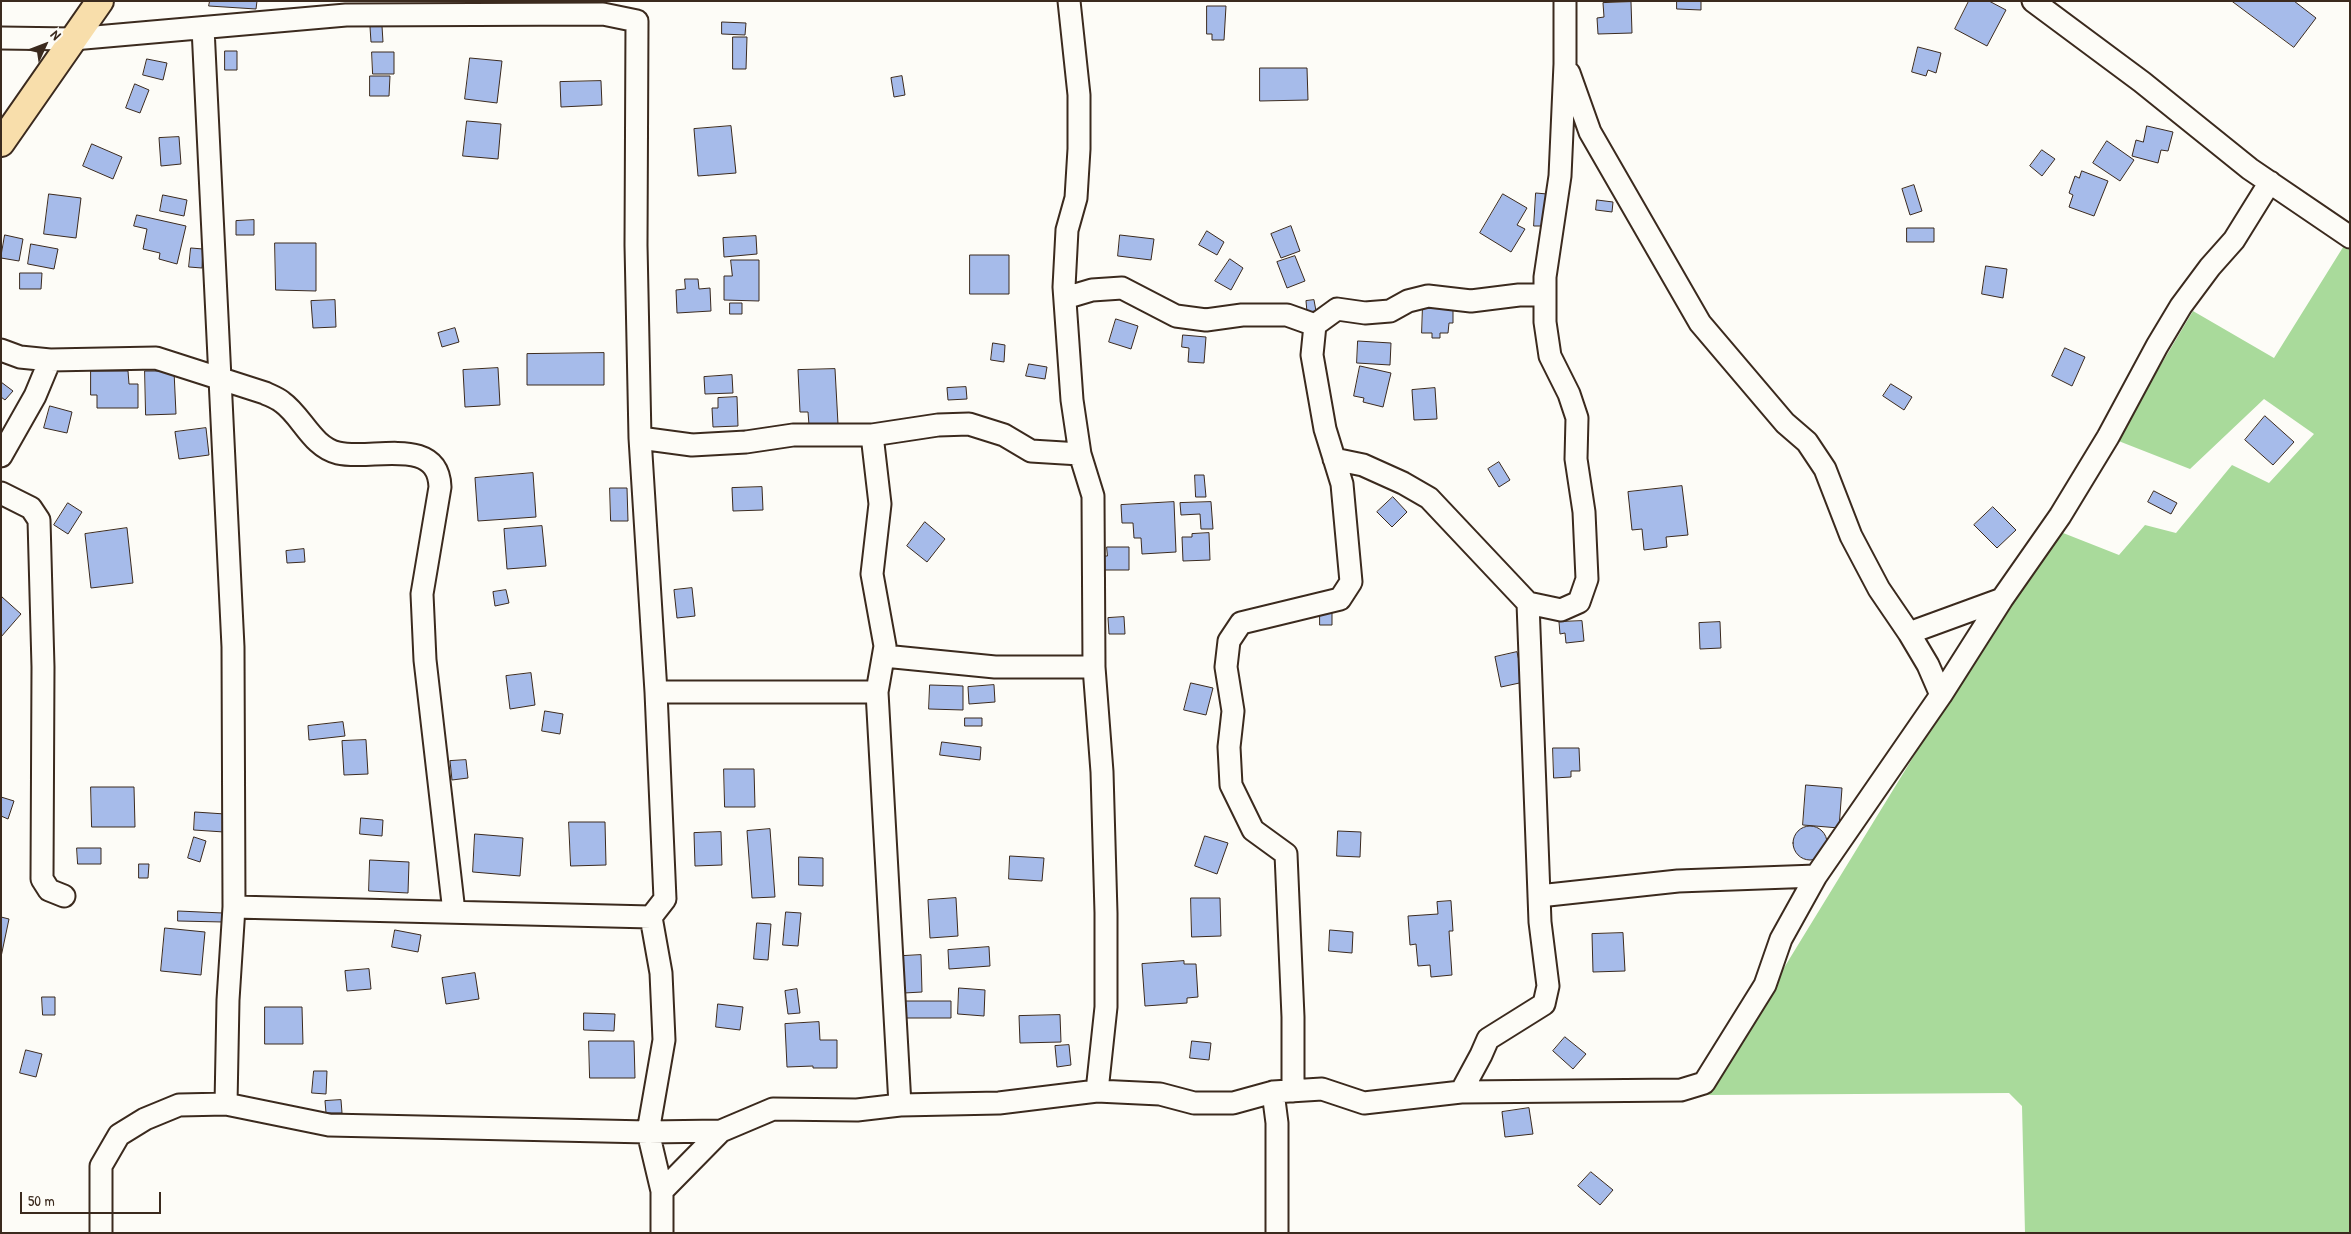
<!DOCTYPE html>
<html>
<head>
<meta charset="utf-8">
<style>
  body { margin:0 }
  #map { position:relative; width:2351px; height:1234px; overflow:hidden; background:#fdfcf7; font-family:"Patrick Hand",sans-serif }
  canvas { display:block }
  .frame { position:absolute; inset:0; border:2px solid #3b2a1e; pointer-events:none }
  .north { position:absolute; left:20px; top:20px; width:50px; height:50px; -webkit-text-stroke:4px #fdfcf7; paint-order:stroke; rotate:47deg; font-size:14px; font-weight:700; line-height:20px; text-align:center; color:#3b2a1e }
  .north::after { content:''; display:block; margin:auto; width:18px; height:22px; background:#3b2a1e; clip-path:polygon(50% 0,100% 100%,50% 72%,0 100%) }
  .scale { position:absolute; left:20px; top:1192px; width:141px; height:22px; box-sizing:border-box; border:2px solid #3b2a1e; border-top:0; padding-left:6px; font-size:15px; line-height:18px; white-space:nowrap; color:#3b2a1e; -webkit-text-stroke:4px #fdfcf7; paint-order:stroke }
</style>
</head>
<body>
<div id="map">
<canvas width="2351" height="1234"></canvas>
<div class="frame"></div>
<div class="north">N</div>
<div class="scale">50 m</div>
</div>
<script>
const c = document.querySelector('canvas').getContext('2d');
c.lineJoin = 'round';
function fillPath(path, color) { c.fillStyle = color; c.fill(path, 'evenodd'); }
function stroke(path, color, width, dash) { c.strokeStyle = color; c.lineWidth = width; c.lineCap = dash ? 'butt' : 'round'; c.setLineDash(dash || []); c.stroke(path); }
const green = new Path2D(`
  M2345 244 2350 247V1233H2025L2022 1106 2009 1093 1706 1095 2053 529 2119 555 2145 525 2176 533 2232 465 2269 483 2314 434 2264 399 2190 469 2116 440 2193 311 2274 358Z`);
const building = new Path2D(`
  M210 1H257L256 9 209 6Z
  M1677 1H1701V10L1677 9Z
  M1969 1H1989L2006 10 1987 46 1955 29Z
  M2232 1H2294L2316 18 2294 47Z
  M1631 2 1632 33 1598 34 1597 18 1604 17 1603 3Z
  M1207 6H1226L1224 40H1212V34H1207Z
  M722 22 746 23 745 35 722 34Z
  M382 26 383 42H371L370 27Z
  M733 37H747L746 69H733Z
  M1918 47 1941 53 1936 73 1928 70 1926 76 1912 72Z
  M225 51H237V70H225Z
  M372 52H394V74H373Z
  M470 58 502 61 497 103 465 99Z
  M147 59 167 63 163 80 143 75Z
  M1260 68H1307L1308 100 1260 101Z
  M370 76H390L389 96H370Z
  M902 76 905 95 894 97 891 78Z
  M601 81 602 105 561 107 560 82Z
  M135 84 149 90 140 113 126 108Z
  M467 121 501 124 498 159 463 156Z
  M731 126 736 173 698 176 694 129Z
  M2147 126 2173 132 2168 151 2161 150 2158 163 2132 156 2136 140 2143 142Z
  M179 137 181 164 161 166 159 138Z
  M2107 141 2134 160 2120 181 2093 163Z
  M92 144 122 157 113 179 83 166Z
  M2042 150 2055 159 2042 176 2030 166Z
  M2082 171 2108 181 2094 216 2069 207 2073 195 2069 193 2075 176 2079 178Z
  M1914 185 1922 211 1910 215 1902 189Z
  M1536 193 1547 194 1545 226H1534Z
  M49 194 81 198 76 238 44 234Z
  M1503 194 1527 208 1517 225 1525 229 1511 252 1480 233Z
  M163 195 187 200 184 216 160 211Z
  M1597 200 1613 202 1612 212 1596 210Z
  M137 215 186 226 177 264 159 259 160 253 143 249 147 229 134 226Z
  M254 220V235H236V221Z
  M1291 226 1300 251 1281 258 1271 234Z
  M1907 228H1934V242H1907Z
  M1207 231 1224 242 1217 255 1199 245Z
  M5 235 23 239 19 261 1 258Z
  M1120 235 1154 239 1151 260 1118 256Z
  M756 236 757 254 724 257 723 238Z
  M275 243H316V291L276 290Z
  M31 244 58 249 54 269 28 264Z
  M191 248 203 249 202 268 189 267Z
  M970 255H1009V294H970Z
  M1295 256 1305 281 1287 288 1277 262Z
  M1230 259 1243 268 1231 290 1215 281Z
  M731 260H759V301L724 300V276H732Z
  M1986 266 2007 269 2003 298 1982 294Z
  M20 273H42L41 289H20Z
  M685 279H698L699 289 710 288 711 311 677 313 676 290 685 289Z
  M335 300 336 327 313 328 311 301Z
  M1314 300 1316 311 1307 312 1306 301Z
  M730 303H742V314H730Z
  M1423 303 1453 304V323H1449L1448 333H1440V338H1432V333H1422Z
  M1116 319 1138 326 1131 349 1109 342Z
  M455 328 459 342 442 347 438 333Z
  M1183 335 1206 337 1204 363 1188 362 1189 348 1182 347Z
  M1358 341 1391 343 1390 365 1357 363Z
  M993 343 1005 345 1004 362 991 360Z
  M2065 348 2085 357 2072 386 2052 376Z
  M604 353V385H527V354Z
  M1029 364 1047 367 1045 379 1026 376Z
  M1360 366 1391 373 1383 407 1363 402 1364 398 1354 396Z
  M498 368 500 405 465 407 463 370Z
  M835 369 838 424 809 425 808 412H800L798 370Z
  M91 371H128L129 384H138V408H97V395H91Z
  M145 371H174L176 414 146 415Z
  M732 375 733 393 705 394 704 377Z
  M1 382 13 391 5 400 1 397Z
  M1891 384 1912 397 1904 410 1883 396Z
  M966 387 967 399 948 400 947 388Z
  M1435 388 1437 419 1414 420 1412 390Z
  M737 397 738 426 713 427 712 408H718V398Z
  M50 406 72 412 67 433 44 428Z
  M2265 416 2294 442 2273 465 2245 440Z
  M206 428 209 455 179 459 175 432Z
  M1499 462 1510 480 1499 487 1488 469Z
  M533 473 536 517 478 521 475 478Z
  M1195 475H1204L1206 497H1196Z
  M1682 486 1688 535 1666 537 1667 547 1644 550 1642 529 1632 530 1628 492Z
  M762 487 763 510 733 511 732 488Z
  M610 488H627L628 521H611Z
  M2154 491 2177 503 2171 514 2148 502Z
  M1393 497 1407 512 1392 527 1377 512Z
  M1174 502 1176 552 1142 554 1141 538H1134L1133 523H1122L1121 505Z
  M1211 502 1213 529H1201L1200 514 1181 515 1180 503Z
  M68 503 82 512 68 534 54 525Z
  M1993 507 2016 530 1997 548 1974 525Z
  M925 522 945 539 927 562 907 546Z
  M542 526 546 566 507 569 504 529Z
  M127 528 133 583 91 588 85 534Z
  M1209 533 1210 560 1183 561 1182 537H1192V534Z
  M1107 547H1129V570H1103V556H1107Z
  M304 549 305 562 287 563 286 551Z
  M692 588 695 616 677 618 674 590Z
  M506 590 509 603 495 606 493 592Z
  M2 597 21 614 1 637V598Z
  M1320 613H1332V625H1320Z
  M1124 617 1125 634H1109L1108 618Z
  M1582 621 1584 641 1566 643 1565 633 1560 634 1559 622Z
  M1720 622 1721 648 1700 649 1699 623Z
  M1517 652 1524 682 1501 687 1495 657Z
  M531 673 535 705 510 709 506 676Z
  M1191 683 1213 688 1206 715 1184 710Z
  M930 685 963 686V710L929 709Z
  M994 685 995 702 969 704 968 687Z
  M545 711 563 714 560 734 542 731Z
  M965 718H982V726H965Z
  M343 722 345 736 309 740 308 726Z
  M366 740 368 774 344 775 342 741Z
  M942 742 981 747 980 760 940 755Z
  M1553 748H1579L1580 771H1571V777L1554 778Z
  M466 760 468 778 452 780 450 761Z
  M724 769H754L755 807H725Z
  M1806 785 1842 788 1839 828 1803 825Z
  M91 787H134L135 827H92Z
  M1 797 14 801 8 819 1 816Z
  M195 812 225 814 224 832 194 830Z
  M361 818 383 820 382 836 360 834Z
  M569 822H605L606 865 571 866Z
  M1793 843a17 17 0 1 1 34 0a17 17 0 1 1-34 0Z
  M770 829 775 897 752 898 747 831Z
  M1338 831 1361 832 1360 857 1337 856Z
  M721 832 722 865 695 866 694 833Z
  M475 834 523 838 520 876 473 872Z
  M1205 836 1228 843 1217 874 1195 866Z
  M194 837 206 841 200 862 188 858Z
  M77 848H101V864H78Z
  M1010 856 1044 858 1042 881 1009 879Z
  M799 857 823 858V886L799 885Z
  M370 860 409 862 408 893 369 891Z
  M139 864H149L148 878H139Z
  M956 898 958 936 930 938 928 900Z
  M1191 898H1220L1221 936 1192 937Z
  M1451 901 1453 931H1449L1452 975 1431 977 1430 965 1418 966 1416 944 1410 945 1408 916 1438 914 1437 902Z
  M178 911 223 913V922L178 921Z
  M786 912 801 913 798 946 783 945Z
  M1 917 9 919 1 957Z
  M757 923 771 924 768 960 754 959Z
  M165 928 205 932 201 975 161 971Z
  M395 930 421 935 418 952 392 947Z
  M1330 930 1353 932 1352 953 1329 951Z
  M1623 933 1625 971 1593 972 1592 934Z
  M989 947 990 966 949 969 948 950Z
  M921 955 922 992 904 993 903 956Z
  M1184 961V964H1196L1198 997 1187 998V1003L1145 1006 1142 964Z
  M369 969 371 989 347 991 345 971Z
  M475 973 479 999 446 1004 442 978Z
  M959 988 985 990 984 1016 958 1014Z
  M797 989 800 1013 788 1014 785 991Z
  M42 997H55V1015H43Z
  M905 1001H951V1018H905Z
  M718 1004 743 1007 740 1030 716 1027Z
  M265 1007H302L303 1044H265Z
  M584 1013 615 1014 614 1031 584 1030Z
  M1060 1015 1061 1042 1020 1043 1019 1016Z
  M819 1022 820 1040H837V1068H813V1066L787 1067 785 1024Z
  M1565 1037 1586 1054 1573 1069 1553 1051Z
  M589 1041H634L635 1078H590Z
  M1192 1041 1211 1043 1209 1060 1190 1058Z
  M1069 1045 1071 1065 1057 1067 1055 1046Z
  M26 1050 42 1054 36 1077 20 1073Z
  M314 1071H327L326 1094 312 1093Z
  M341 1100 342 1113H326L325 1101Z
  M1529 1108 1533 1134 1505 1137 1502 1112Z
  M1591 1172 1613 1190 1600 1205 1578 1186Z`);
const minor = new Path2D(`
  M2033 1 2142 82 2250 169 2350 237
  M203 28 233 647 234 907 228 1000 226 1104
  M1 38 73 39 346 15 603 14 637 21 636 245 640 438 656 692 665 899 651 917 661 973 664 1040 648 1132 662 1191V1233
  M1569 73 1590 132 1700 323 1785 423 1807 442 1825 469 1851 536 1879 589 1909 633 1928 665 1941 695
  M1065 298 1092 290 1122 288 1176 316 1206 320 1242 315H1287L1315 325
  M1 350 20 357 50 360 156 358 265 393C271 396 277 398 282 402 302 416 312 447 338 453 371 461 438 435 440 487L422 594 425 660 454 912
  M872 435 880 504 872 574 885 646 877 692 900 1105
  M640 438 692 445 746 442 793 435H872L938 425 969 424 1004 435 1031 451 1080 454
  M1 456 35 396 50 360
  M1334 459 1363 465 1403 483 1429 498 1528 603
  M1 493 31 508 39 520 43 667 42 879 49 890 64 896
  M1909 633 2002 599
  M884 656 995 667H1094
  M656 692H877
  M1539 896 1678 881 1816 876
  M234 907 651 917
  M1097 1091 1160 1094 1194 1103H1233L1273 1092
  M1293 1091V1017L1286 854 1253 830 1231 785 1229 747 1233 711 1226 667 1229 641 1241 623 1340 599 1351 582 1342 484 1325 429 1312 355 1315 325 1337 309 1365 313 1390 311 1408 301 1428 296 1471 301 1519 295H1545
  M1461 1092 1481 1055 1488 1039 1544 1004 1548 986 1540 922 1528 603 1561 610 1579 602 1587 579 1584 512 1576 459 1577 418 1569 394 1550 356 1545 322V277L1560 176 1565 64V1
  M662 1191 721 1131
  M101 1233V1166L119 1135 145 1119 179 1105 226 1104 329 1125 648 1132 721 1131 773 1109 857 1110 900 1105 999 1103 1097 1091 1106 1007V913L1102 772 1094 667 1093 496 1080 454 1072 400 1064 287 1067 230 1076 198 1079 149V95L1069 1
  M1277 1233V1123L1273 1092 1322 1089 1364 1103 1461 1092 1681 1090 1704 1083 1765 985 1781 939 1816 876 1941 695 2002 599 2060 516 2108 437 2157 346 2181 306 2210 267 2234 240 2270 182`);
const major = new Path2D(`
  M1 143 100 1`);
fillPath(green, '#a9da9b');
fillPath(building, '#a6bbea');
stroke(building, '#3b2a1e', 1);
stroke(minor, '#3b2a1e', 25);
stroke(major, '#3b2a1e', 30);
stroke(minor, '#fdfcf7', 21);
stroke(major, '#f8deab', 26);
</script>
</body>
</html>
